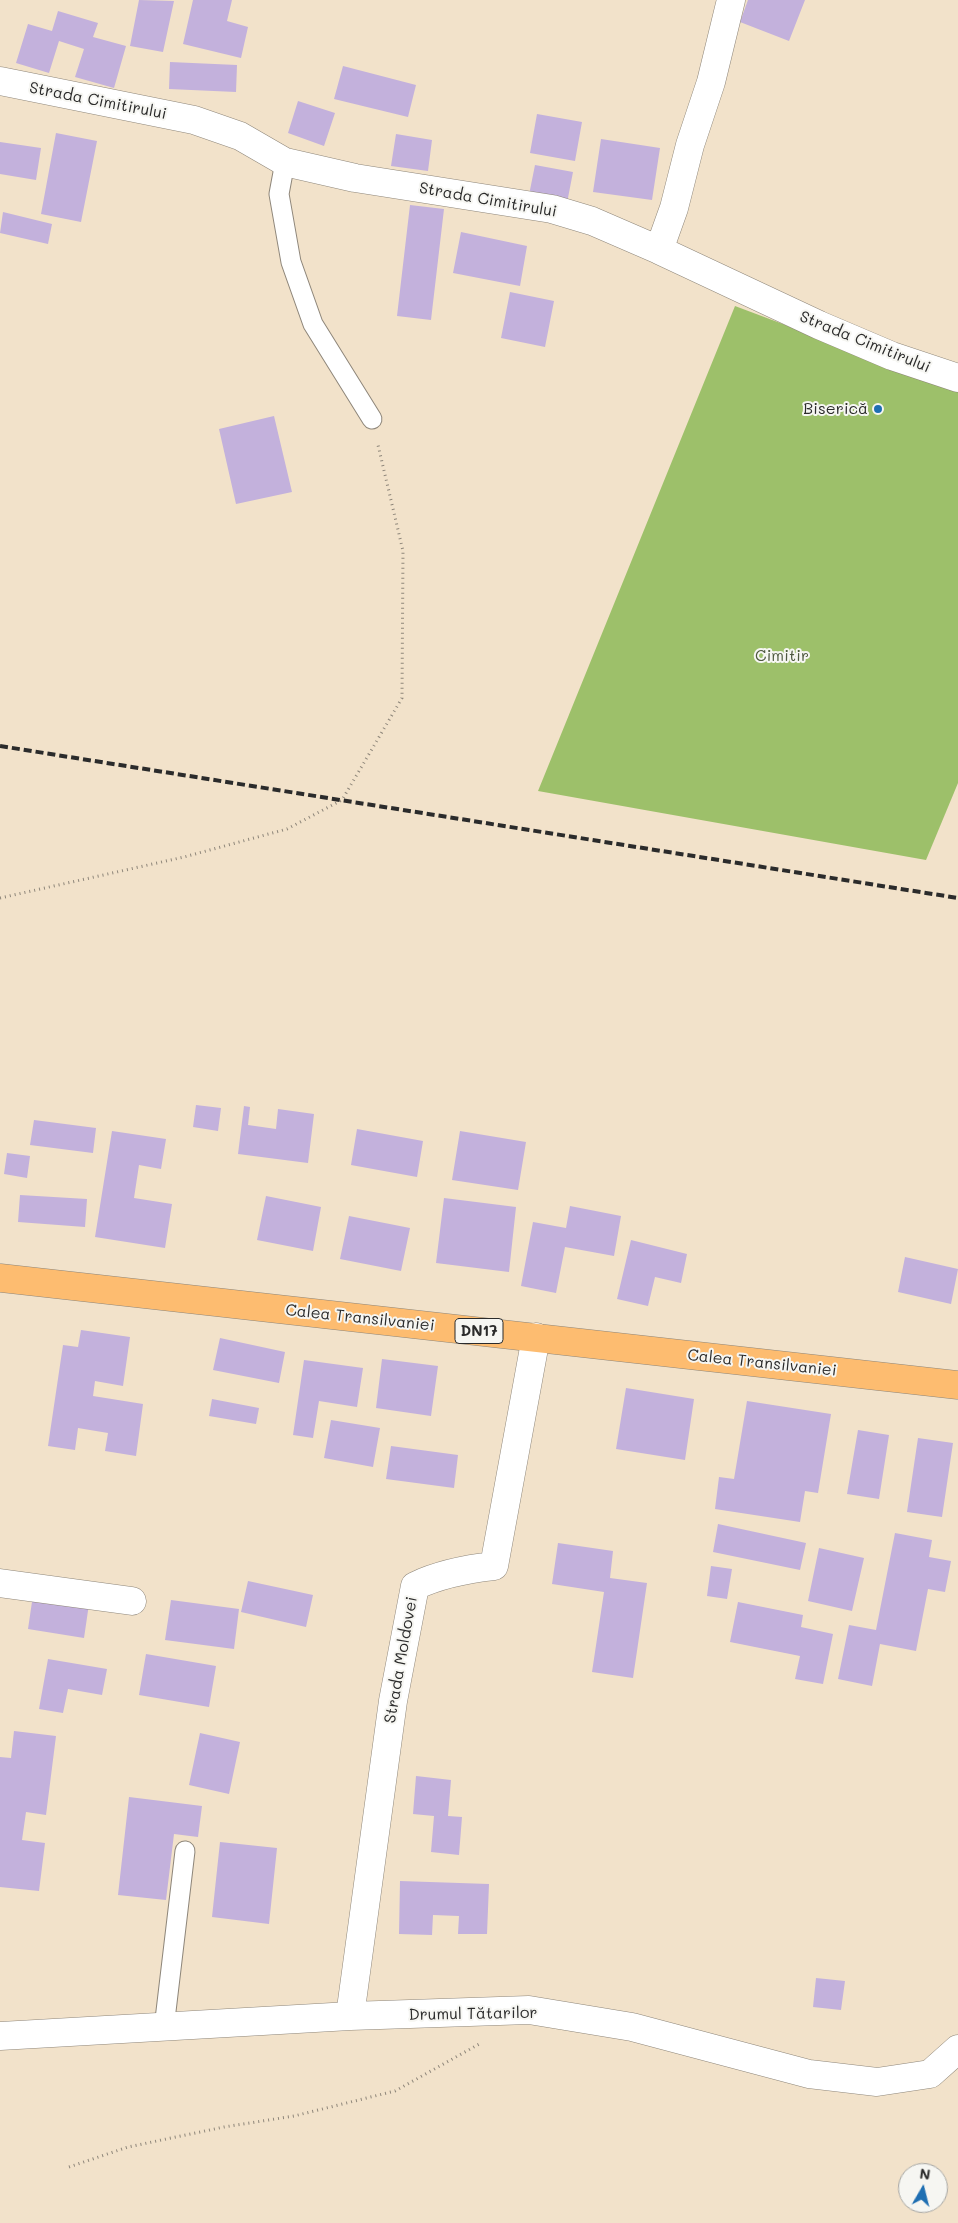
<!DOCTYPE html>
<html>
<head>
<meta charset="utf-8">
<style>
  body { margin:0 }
  #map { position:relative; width:958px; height:2223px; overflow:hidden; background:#f2e2ca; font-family:Mali,sans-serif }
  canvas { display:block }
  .north { position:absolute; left:898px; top:2163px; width:50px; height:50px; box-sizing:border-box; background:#f6f6f2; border:1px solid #a5a5a2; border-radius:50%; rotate:8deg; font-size:14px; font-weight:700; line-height:20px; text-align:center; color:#2b2b2b }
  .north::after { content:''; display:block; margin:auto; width:18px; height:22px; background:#1f6fb2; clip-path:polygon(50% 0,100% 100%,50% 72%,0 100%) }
</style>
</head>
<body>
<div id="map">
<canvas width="958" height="2223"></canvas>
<div class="north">N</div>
</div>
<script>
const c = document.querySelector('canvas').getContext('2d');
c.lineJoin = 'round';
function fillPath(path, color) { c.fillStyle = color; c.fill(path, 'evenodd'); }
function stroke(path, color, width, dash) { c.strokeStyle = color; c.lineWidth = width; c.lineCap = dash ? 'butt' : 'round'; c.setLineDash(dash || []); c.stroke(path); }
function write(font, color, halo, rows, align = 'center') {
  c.font = font + ' Mali,sans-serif'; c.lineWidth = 4; c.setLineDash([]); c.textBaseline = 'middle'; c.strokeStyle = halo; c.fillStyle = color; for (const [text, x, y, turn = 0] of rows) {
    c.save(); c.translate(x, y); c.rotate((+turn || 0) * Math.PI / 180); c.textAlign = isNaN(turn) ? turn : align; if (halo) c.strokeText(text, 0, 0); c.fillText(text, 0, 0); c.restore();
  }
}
const green = new Path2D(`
  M735 306 958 390V783L926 860 538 791Z`);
const building = new Path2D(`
  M139 0 174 1 163 52 130 46Z
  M193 0H232L227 21 248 27 241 58 183 44Z
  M748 0H805L789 41 740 22Z
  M58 11 98 23 93 37 126 46 114 88 75 77 84 49 59 41 49 73 16 63 28 24 52 31Z
  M170 62 237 65 236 92 169 89Z
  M343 66 416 85 408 117 334 99Z
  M298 101 335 113 324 146 288 133Z
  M537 114 582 122 575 161 530 153Z
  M56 133 97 141 81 222 41 214Z
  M396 134 432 140 428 171 391 166Z
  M601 139 660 148 652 200 593 192Z
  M0 142 41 148 36 180 0 174Z
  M535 165 573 172 567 203 529 195Z
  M410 205 444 209 431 320 397 316Z
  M3 212 52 224 48 244 0 233Z
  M461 232 527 246 520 286 453 273Z
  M510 292 554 301 545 347 501 338Z
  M274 416 292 492 236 504 219 429Z
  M196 1105 221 1108 218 1131 193 1127Z
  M244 1106 250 1107 248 1125 276 1129 278 1109 314 1114 308 1163 238 1154Z
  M34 1120 96 1128 93 1153 30 1145Z
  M357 1129 423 1141 417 1177 351 1165Z
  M112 1131 166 1139 161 1169 139 1165 134 1198 172 1204 165 1248 95 1237Z
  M460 1131 526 1142 518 1190 452 1180Z
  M7 1153 30 1156 27 1178 4 1174Z
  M20 1195 87 1199 85 1227 18 1222Z
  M266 1196 321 1207 313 1251 257 1240Z
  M444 1198 516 1207 509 1272 436 1263Z
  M570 1206 621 1216 614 1256 565 1247 556 1293 521 1286 533 1222 566 1228Z
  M349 1216 410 1228 401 1271 340 1259Z
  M631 1240 687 1254 681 1283 655 1277 648 1306 617 1299Z
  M905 1257 958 1269 951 1304 898 1292Z
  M81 1330 130 1337 123 1386 95 1381 93 1396 143 1404 136 1456 105 1451 108 1433 78 1428 75 1450 48 1446 63 1345 78 1347Z
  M220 1338 285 1352 279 1383 213 1370Z
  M382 1359 438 1366 431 1416 376 1408Z
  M304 1360 363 1368 357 1407 319 1401 313 1438 293 1435Z
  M626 1388 694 1399 685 1460 616 1449Z
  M212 1399 259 1408 256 1424 209 1416Z
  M747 1401 831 1414 818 1493 805 1491 800 1522 715 1509 719 1477 734 1479Z
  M331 1420 380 1428 373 1467 324 1458Z
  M858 1430 889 1435 879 1499 847 1494Z
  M918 1438 953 1443 942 1517 907 1512Z
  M391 1446 458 1455 454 1488 386 1479Z
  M718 1524 806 1543 800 1570 713 1552Z
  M895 1533 932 1540 929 1557 951 1561 945 1592 928 1589 916 1651 880 1644 872 1686 838 1679 849 1625 876 1630Z
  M558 1543 613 1551 610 1578 647 1583 633 1678 592 1672 604 1592 552 1584Z
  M819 1548 864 1558 852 1611 808 1601Z
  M711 1566 732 1569 727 1599 707 1596Z
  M248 1581 313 1595 306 1627 241 1612Z
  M33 1595 89 1604 84 1638 28 1629Z
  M171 1600 239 1609 234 1649 165 1640Z
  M738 1602 803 1615 801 1627 833 1634 823 1684 795 1679 800 1656 730 1642Z
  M146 1654 216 1666 209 1707 139 1695Z
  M48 1659 107 1669 102 1695 68 1689 63 1713 39 1709Z
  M14 1731 56 1736 46 1815 26 1812 22 1840 45 1843 39 1891 0 1887V1757L11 1758Z
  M200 1733 240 1742 229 1794 189 1785Z
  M416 1776 451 1780 448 1816 462 1817 459 1855 431 1852 434 1816 413 1814Z
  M129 1797 202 1806 198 1837 174 1834 166 1900 118 1895Z
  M220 1842 277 1848 269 1924 212 1917Z
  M400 1881 489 1884 487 1934H458L459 1916 433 1915 432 1935 399 1934Z
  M816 1978 845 1981 841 2010 813 2007Z`);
const path = new Path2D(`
  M0 898 184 857 287 829 342 800 402 698 403 551 378 445
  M69 2167 128 2147 224 2127 294 2116 395 2091 481 2043`);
const lane = new Path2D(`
  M285 162 279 194 291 262 313 324 372 419
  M164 2028 185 1851`);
const street = new Path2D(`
  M0 81 194 120 240 136 285 162 355 178 552 209 592 221 659 250 819 325 892 356 958 378
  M659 250 674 208 690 145 711 82 731 0
  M0 1583 132 1601
  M350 2016 393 1701 415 1586C440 1574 466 1569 494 1566L536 1337
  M0 2036 350 2016 529 2010 632 2027 809 2074 877 2082 930 2074 958 2049`);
const highway = new Path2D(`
  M0 1278 958 1385`);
const rail = new Path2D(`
  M0 746 958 898`);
const markers = [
  [878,409,5,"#1f6fb2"]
];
const shields = [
  [479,1331,48]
];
const shieldNames = [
  ["DN17",479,1331]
];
const streetNames = [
  ["Strada Cimitirului",98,101,11],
  ["Strada Cimitirului",488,200,10],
  ["Strada Cimitirului",865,342,22],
  ["Calea Transilvaniei",360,1318,6],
  ["Calea Transilvaniei",762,1363,6],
  ["Strada Moldovei",401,1660,-80],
  ["Drumul Tătarilor",473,2014,-1]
];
const poiNames = [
  ["Biserică",868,409]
];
const parkNames = [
  ["Cimitir",782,656]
];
fillPath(green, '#9dc06a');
fillPath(building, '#c3b1dc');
stroke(lane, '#8e867a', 21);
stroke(street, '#8e867a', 29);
stroke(highway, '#8e867a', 29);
stroke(path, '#8e867a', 3, [1, 4]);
stroke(lane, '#fff', 19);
stroke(street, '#fff', 28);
stroke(highway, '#fdbc70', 28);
stroke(rail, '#2b2b2b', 4, [8, 4]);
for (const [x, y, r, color] of markers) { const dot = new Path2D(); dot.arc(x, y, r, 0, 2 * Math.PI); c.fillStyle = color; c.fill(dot); stroke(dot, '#f6f6f2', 2); }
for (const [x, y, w] of shields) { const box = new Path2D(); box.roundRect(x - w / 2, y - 12.5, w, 25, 4); c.fillStyle = '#f6f6f2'; c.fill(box); stroke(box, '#2b2b2b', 1); }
write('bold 15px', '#2b2b2b', null, shieldNames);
write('16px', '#2b2b2b', '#f6f6f2', streetNames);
write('16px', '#2b2b2b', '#f6f6f2', poiNames, 'right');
write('16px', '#4d583e', '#f6f6f2', parkNames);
</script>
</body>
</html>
